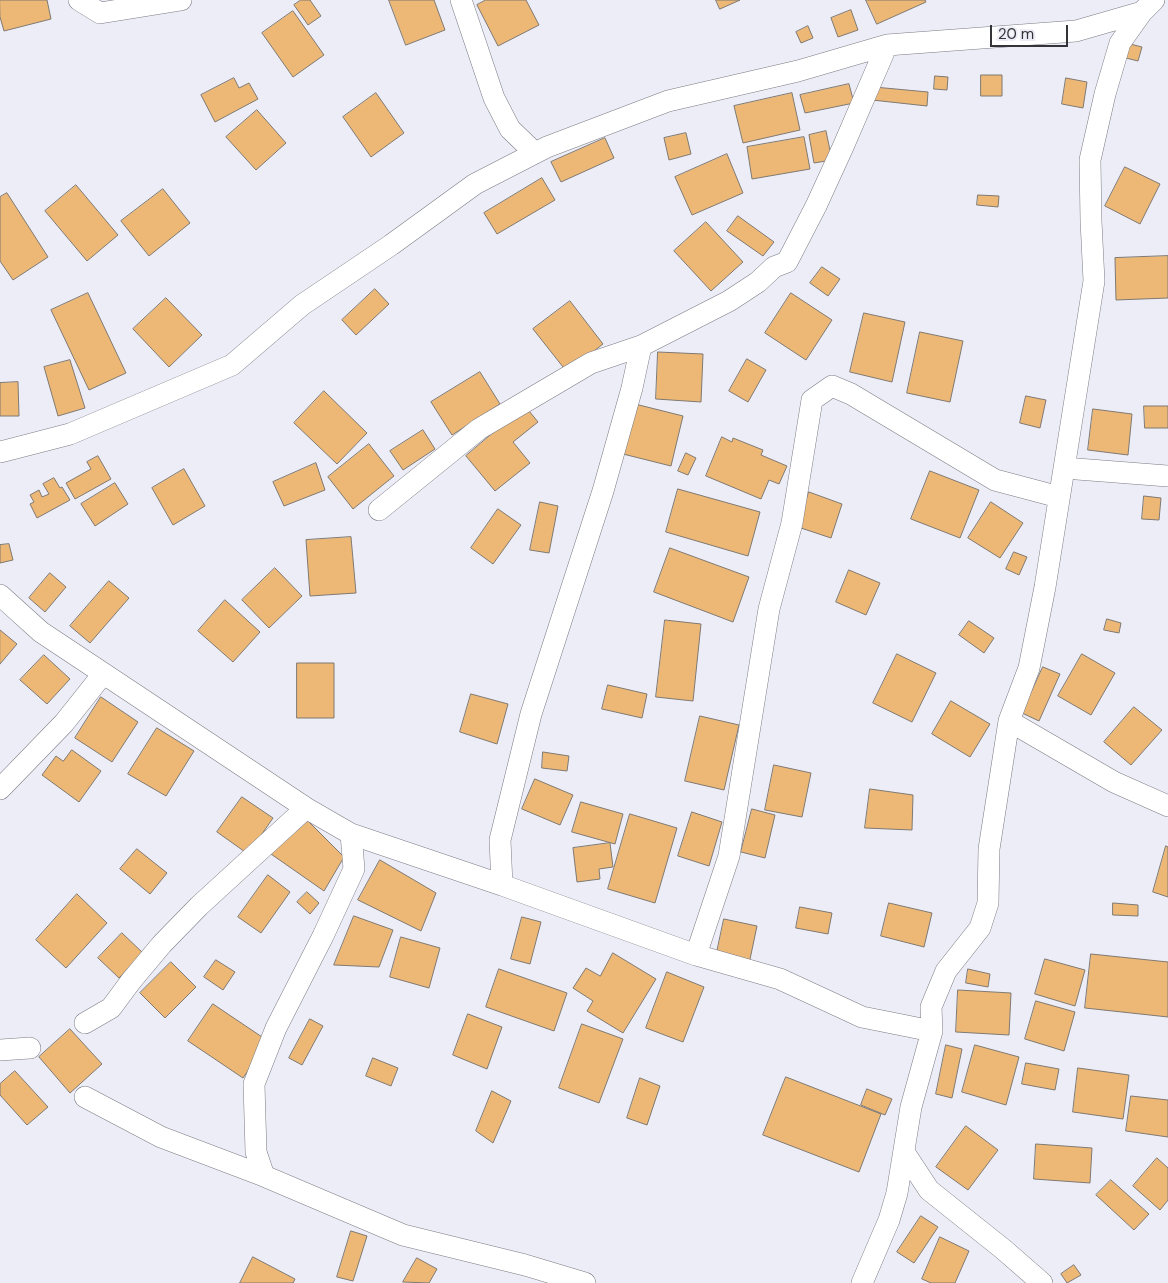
<!DOCTYPE html>
<html>
<head>
<meta charset="utf-8">
<style>
  body { margin:0 }
  #map { position:relative; width:1168px; height:1283px; overflow:hidden; background:#ededf7; font-family:"DM Sans",sans-serif }
  canvas { display:block }
  .scale { position:absolute; left:990px; top:25px; width:78px; height:22px; box-sizing:border-box; border:2px solid #343438; border-top:0; padding-left:6px; font-size:15px; line-height:18px; white-space:nowrap; color:#343438; -webkit-text-stroke:4px #ededf7; paint-order:stroke }
</style>
</head>
<body>
<div id="map">
<canvas width="1168" height="1283"></canvas>
<div class="scale">20 m</div>
</div>
<script>
const c = document.querySelector('canvas').getContext('2d');
c.lineJoin = 'round';
function fillPath(path, color) { c.fillStyle = color; c.fill(path, 'evenodd'); }
function stroke(path, color, width, dash) { c.strokeStyle = color; c.lineWidth = width; c.lineCap = dash ? 'butt' : 'round'; c.setLineDash(dash || []); c.stroke(path); }
const building = new Path2D(`
  M0 0H47L51 19 4 31 0 17Z
  M301 0H310L321 16 308 25 294 5Z
  M389 0H434L445 30 406 45Z
  M486 0H526L539 25 498 46 477 5Z
  M716 0H740L720 9Z
  M866 0H925L926 2 877 24Z
  M851 10 858 30 838 37 831 18Z
  M293 11 324 55 293 77 262 33Z
  M808 26 813 38 801 43 796 32Z
  M1130 44 1142 47 1138 61 1126 58Z
  M981 75H1002V96H981Z
  M935 76 948 77 947 90 934 89Z
  M234 78 239 88 249 83 258 99 215 122 201 95Z
  M1066 78 1087 82 1083 108 1062 104Z
  M849 84 854 103 805 113 800 95Z
  M874 87 928 92 927 106 872 100Z
  M376 93 404 133 371 157 343 117Z
  M792 93 800 130 743 143 734 106Z
  M257 110 286 143 256 170 226 137Z
  M826 131 832 160 814 163 809 135Z
  M686 133 691 154 669 160 664 138Z
  M804 137 810 169 752 179 747 147Z
  M605 138 614 158 561 182 551 162Z
  M727 154 743 193 692 215 675 177Z
  M1125 167 1160 184 1140 224 1105 206Z
  M542 178 555 200 497 234 484 213Z
  M76 185 118 235 87 261 45 211Z
  M163 189 190 223 149 256 121 221Z
  M7 193 48 257 13 280 0 261V197Z
  M978 195 999 196 998 207 977 205Z
  M738 216 774 242 763 256 727 231Z
  M706 222 743 262 711 291 674 251Z
  M1168 256V298L1116 300 1115 258Z
  M822 267 840 279 828 296 810 283Z
  M375 289 389 304 356 335 342 320Z
  M88 293 126 373 89 390 51 310Z
  M791 293 832 320 806 360 765 333Z
  M166 298 202 335 169 367 133 329Z
  M570 301 603 344 567 372 533 329Z
  M864 313 905 322 892 382 850 372Z
  M920 332 963 341 950 402 907 393Z
  M658 352 703 354 701 402 656 399Z
  M747 359 766 370 748 402 729 391Z
  M70 360 85 408 58 416 44 367Z
  M480 372 500 404 452 435 431 402Z
  M18 382 19 416H0V383Z
  M324 391 367 433 337 464 294 423Z
  M1026 396 1046 400 1040 428 1020 423Z
  M635 404 683 416 671 466 623 454Z
  M525 406 538 422 513 442 530 463 495 491 466 456Z
  M1144 406H1168V428H1145Z
  M1093 409 1132 414 1128 455 1088 450Z
  M423 430 435 449 403 470 390 451Z
  M722 437 732 442 733 438 763 450 761 455 787 466 779 484 769 480 761 499 706 476Z
  M369 444 394 476 353 509 328 477Z
  M686 453 696 458 688 475 678 471Z
  M98 456 111 479 75 499 66 483 91 469 87 462Z
  M316 463 325 490 284 506 273 482Z
  M184 469 205 506 173 525 152 488Z
  M930 471 979 490 960 538 911 519Z
  M54 478 60 488 62 487 70 500 37 518 30 504 34 502 30 495 39 490 42 497 49 494 43 484Z
  M115 483 128 504 95 526 81 504Z
  M678 489 760 512 748 556 666 532Z
  M809 492 842 504 831 538 798 527Z
  M1144 496 1161 498 1159 520 1142 519Z
  M540 502 558 506 549 553 530 550Z
  M991 502 1023 523 1000 558 968 538Z
  M498 509 521 525 493 564 471 548Z
  M351 537 356 593 310 596 306 540Z
  M9 544 13 560 0 563V545Z
  M670 548 749 577 733 622 654 592Z
  M1014 552 1027 557 1019 575 1006 569Z
  M275 568 302 596 269 628 242 600Z
  M849 570 880 583 866 615 836 602Z
  M50 573 66 587 45 612 29 598Z
  M109 581 129 598 90 643 70 626Z
  M225 600 260 632 233 662 198 631Z
  M1107 619 1121 623 1119 633 1104 630Z
  M665 620 701 624 693 701 656 697Z
  M969 621 994 638 984 653 959 635Z
  M0 630 17 644 0 664Z
  M897 654 936 673 912 722 873 703Z
  M1082 654 1115 673 1091 715 1058 696Z
  M44 655 70 679 47 704 20 680Z
  M297 663H334V718H297Z
  M1043 667 1060 674 1039 721 1022 713Z
  M608 685 647 694 642 718 602 709Z
  M471 694 508 704 497 744 460 732Z
  M101 697 138 722 112 762 75 738Z
  M951 701 990 724 970 757 932 734Z
  M1134 707 1162 730 1131 765 1104 742Z
  M700 716 739 725 724 790 685 781Z
  M157 728 194 751 166 796 128 774Z
  M72 750 101 771 79 802 42 775 56 756 63 761Z
  M543 752 569 756 567 771 542 768Z
  M774 765 811 773 802 817 765 810Z
  M535 779 573 795 560 825 522 809Z
  M870 789 913 795 912 830 865 828Z
  M242 797 273 818 248 854 217 832Z
  M581 802 623 814 615 844 572 832Z
  M752 809 775 815 765 858 741 852Z
  M692 812 722 822 709 866 678 856Z
  M630 814 677 828 655 903 608 889Z
  M308 821 344 857 324 891 271 854Z
  M610 843 613 867 599 869 600 879 577 882 573 848Z
  M1166 846 1168 847V897L1153 892Z
  M137 849 167 873 150 894 120 869Z
  M380 860 436 893 421 931 358 900Z
  M268 875 290 892 261 933 238 917Z
  M307 892 319 903 310 914 297 902Z
  M77 894 107 923 66 968 36 940Z
  M889 903 932 913 924 947 881 936Z
  M1113 903 1138 905V916L1113 915Z
  M800 907 832 913 828 934 796 928Z
  M354 916 393 930 379 967 334 965Z
  M522 917 541 922 530 964 511 959Z
  M724 919 757 926 749 964 716 957Z
  M122 933 143 953 119 978 98 958Z
  M401 937 440 948 429 988 390 977Z
  M613 953 656 979 623 1033 587 1011 593 1001 573 988 586 968 600 976Z
  M1091 954 1168 962V1017L1085 1008Z
  M1045 959 1085 970 1075 1006 1035 994Z
  M216 960 235 972 223 990 204 977Z
  M171 962 196 987 165 1018 140 993Z
  M499 969 567 993 554 1031 486 1007Z
  M968 969 990 974 988 987 966 983Z
  M667 972 704 987 683 1042 646 1028Z
  M958 990 1011 993 1009 1035 956 1032Z
  M1036 1001 1075 1012 1064 1051 1025 1039Z
  M213 1004 268 1041 243 1078 188 1041Z
  M468 1014 502 1027 487 1069 453 1055Z
  M310 1019 323 1026 302 1065 289 1058Z
  M582 1024 623 1039 599 1103 559 1088Z
  M70 1029 102 1064 70 1093 39 1057Z
  M946 1045 962 1049 952 1098 936 1094Z
  M975 1045 1019 1057 1006 1105 962 1092Z
  M373 1058 398 1068 391 1086 366 1076Z
  M1026 1063 1059 1069 1055 1090 1022 1084Z
  M1078 1068 1129 1075 1123 1119 1073 1112Z
  M15 1071 48 1107 27 1125 0 1095V1084Z
  M786 1077 881 1114 859 1172 763 1135Z
  M640 1078 660 1086 647 1125 627 1118Z
  M867 1089 892 1099 885 1115 861 1105Z
  M492 1091 511 1101 493 1143 476 1131Z
  M1131 1096 1168 1100V1137L1126 1131Z
  M966 1126 998 1150 968 1190 936 1167Z
  M1036 1144 1092 1148 1090 1183 1034 1179Z
  M1157 1158 1168 1168V1200L1160 1210 1133 1186Z
  M1111 1180 1149 1214 1134 1230 1096 1195Z
  M921 1216 938 1227 914 1263 897 1252Z
  M351 1231 367 1236 353 1281 337 1277Z
  M940 1237 969 1251 955 1283H931L922 1279Z
  M253 1257 295 1279 293 1283H240Z
  M417 1258 437 1269 429 1283 403 1282Z
  M1074 1265 1081 1275 1067 1283 1061 1274Z`);
const minor = new Path2D(`
  M79 0 100 13 181 0
  M461 0 494 98 510 129 535 153
  M0 452 70 434 232 365 302 305 391 245 475 184 547 147 668 101 798 71 887 45 1076 31 1142 12
  M1064 468 1168 476
  M379 510 479 429 591 363 641 346
  M0 595 41 632 306 808 351 834 502 885
  M1009 721 1114 782 1168 806
  M0 789 64 723 103 674
  M351 834 354 869 323 936 276 1028 254 1084 256 1152 264 1176 403 1235 525 1265 585 1283
  M696 955 502 885 500 840 531 714 603 491 632 388 641 346 729 301 758 282 774 267 787 262 816 206 843 147 887 45
  M85 1023 111 1008 131 981 162 944 199 906 306 808
  M932 1031 862 1017 780 979 696 955 729 856 769 609 792 523 812 400 832 386 851 394 995 480 1059 497
  M0 1050 30 1048
  M85 1097 161 1137 264 1176
  M904 1152 929 1190 1003 1249 1042 1283
  M862 1283 889 1220 897 1193 911 1107 932 1031 931 1007 946 971 980 928 988 903 989 849 1009 721 1029 668 1045 587 1094 281 1091 221 1090 160 1105 94 1120 43 1142 12 1154 0`);
fillPath(building, '#edb875');
stroke(building, '#7f7972', 1);
stroke(minor, '#7b7b84', 22);
stroke(minor, '#fff', 21);
</script>
</body>
</html>
